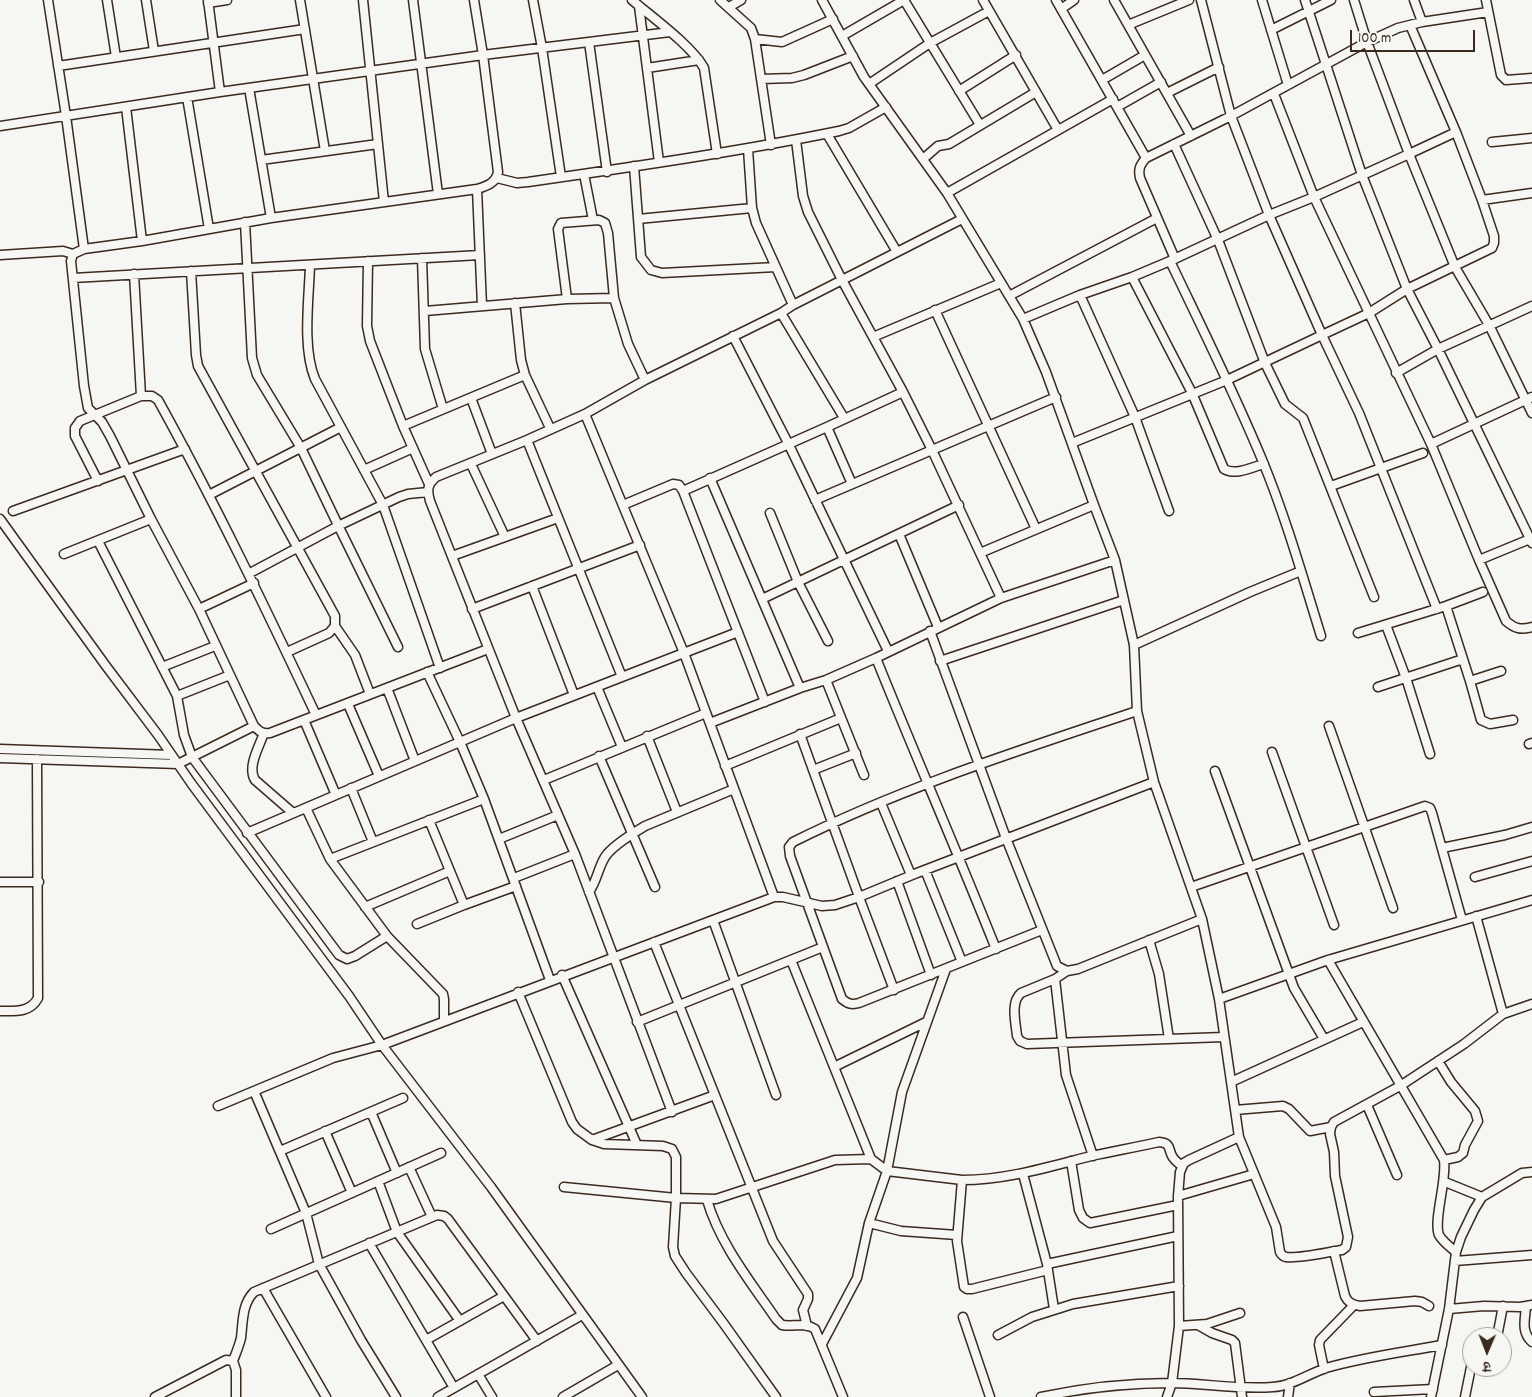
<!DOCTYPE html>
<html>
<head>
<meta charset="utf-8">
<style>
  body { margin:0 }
  #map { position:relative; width:1532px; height:1397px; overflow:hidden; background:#f6f6f2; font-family:Dekko,"Playpen Sans Deva",sans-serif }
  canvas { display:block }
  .north { position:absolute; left:1462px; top:1327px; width:50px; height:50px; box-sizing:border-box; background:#f6f6f2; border:1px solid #aba49d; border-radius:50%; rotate:181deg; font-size:14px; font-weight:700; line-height:20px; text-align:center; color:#3b2a1e }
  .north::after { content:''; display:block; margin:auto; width:18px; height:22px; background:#3b2a1e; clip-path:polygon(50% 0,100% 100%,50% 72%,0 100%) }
  .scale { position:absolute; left:1350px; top:30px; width:125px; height:22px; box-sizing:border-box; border:2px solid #3b2a1e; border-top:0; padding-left:6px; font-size:15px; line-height:18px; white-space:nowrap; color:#3b2a1e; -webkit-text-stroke:4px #f6f6f2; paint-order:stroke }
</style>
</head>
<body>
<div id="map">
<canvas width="1532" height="1397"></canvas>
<div class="north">उ</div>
<div class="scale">100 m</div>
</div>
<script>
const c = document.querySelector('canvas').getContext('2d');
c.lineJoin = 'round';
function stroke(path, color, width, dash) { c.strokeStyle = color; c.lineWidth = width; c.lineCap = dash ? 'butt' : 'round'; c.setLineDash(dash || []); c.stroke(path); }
const street = new Path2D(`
  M48 0 66 116 84 249
  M107 0 116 57
  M146 0 154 51
  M208 0 220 92
  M300 0 325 151
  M363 0 384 202
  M413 0 438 194
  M474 0 483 55 498 172C496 183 487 186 477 189L271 218 142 241 84 249 73 254 71 261 84 386 88 408 102 422 110 436 151 519 199 609 254 726C259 731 262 734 270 733L488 649
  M533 0 542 48 561 177
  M632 0C652 17 692 46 704 68L717 154
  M720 0 751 28 755 39 771 145
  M822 0 864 77 947 193 1023 319 1046 372 1094 505 1115 560 1134 645 1137 711 1154 782 1202 919 1219 999 1239 1137 1276 1227 1280 1252C1282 1255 1282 1256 1286 1257 1299 1259 1328 1252 1342 1250L1346 1247 1348 1237 1335 1176 1334 1152 1330 1134 1331 1127 1334 1122 1400 1086 1464 1044 1503 1014 1532 1004
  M904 0 980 125
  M983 0 1058 130
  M1056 0 1146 158
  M1114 0 1191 136
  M1262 0 1288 85
  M1305 0 1362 175 1407 289 1438 349 1532 543
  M1414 0 1422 22
  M1486 0 1501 75 1506 80 1532 78
  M208 3 227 0
  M639 6 659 162
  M729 7 741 0
  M1061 9 1074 0
  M1128 25 1189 0
  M1410 25 1456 132 1482 200 1494 236V243L1492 248 1407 289 1369 313 1322 335 1359 413 1437 609
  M1271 30 1331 0
  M842 36 904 0
  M755 39 782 42 833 19
  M589 42 607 172
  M58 66 305 29
  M647 68 699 60
  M761 79 792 78 804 75 853 56
  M1102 80 1145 55
  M869 84 930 43 989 11
  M249 88 271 218
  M959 91 1016 55
  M1167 93 1219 67
  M1274 94 1314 197 1431 444 1479 560 1506 621C1515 629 1521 630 1532 627
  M187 97 209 229
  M126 107 142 241
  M1117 107 1161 82
  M0 126 220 92 483 55 670 32
  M1456 132 1409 154 1455 267 1489 325 1532 413
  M827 134 897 252
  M796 140 803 196 808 212 842 280 903 392 932 450 1001 598
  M1492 142 1532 138
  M1174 144 1218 240 1265 363 1285 404 1303 418 1374 597
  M748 149 752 208 756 223 793 305
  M923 159 938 146 949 144 1036 92
  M261 160 378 144
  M634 166 641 257 651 270 662 273 776 267
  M584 174 593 220
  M497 178 517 183 528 182C632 167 736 152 839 131L849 128 886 107
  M477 189 482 306
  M947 193 1113 99
  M1482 200 1532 193
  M638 219 752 208
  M245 222 252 358 257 375 301 448 337 523 398 647
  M0 255 63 251 73 254
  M422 258 425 349 443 409
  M1175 259 1140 178C1138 169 1140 165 1146 158L1231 116 1367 42 1398 28 1422 22 1488 12
  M368 261 367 326 370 341 403 426 429 484
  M1170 261C1202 328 1235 394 1263 462 1286 518 1303 578 1321 636
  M310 265C309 299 302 348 315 379L383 505 440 668
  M191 271 196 355 198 366 335 616V626L329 633 287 652
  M134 274 141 396
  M1132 277 1192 393 1224 469C1236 476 1252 467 1264 464
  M73 278 480 255
  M1080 295 1135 417 1169 511
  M1009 296 1157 218
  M567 299 558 229 561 223 599 220 605 223 608 233 614 298 628 344 645 380
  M515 303 521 360 525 375 550 428
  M935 310 1036 529
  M425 311 567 299 614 298
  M781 313 844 418
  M1023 319 1080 295 1132 277 1170 261 1269 215 1314 197 1409 154 1367 42 1354 0
  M733 336 788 443 888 651
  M873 337 1001 283
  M1396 373 1438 349 1532 306
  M471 398 492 454
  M585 414 684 653 774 897
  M403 426 525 375
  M827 427 852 484
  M527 440 622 677
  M1072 443 1227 380 1322 335 1269 215 1231 116 1201 0
  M1431 444 1532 397
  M471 464 505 537
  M364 470 413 448
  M710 478 800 688
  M98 481 75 436V428L80 421 141 396H152L158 400C215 503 266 609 316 715
  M1331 486 1423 453
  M683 491 827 427 903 392
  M209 495 341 427
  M815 500 1056 397
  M623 505 673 484 679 485 683 491 765 702
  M13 511 185 449
  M770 513 798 582 828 641
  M0 519 106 666 158 735 191 783 349 996 382 1045 491 1187 642 1397
  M899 534 938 627
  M98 541 177 696 184 735 192 757 339 955 347 959 355 956 387 936
  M980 553 1094 505
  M64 554 151 519
  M452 556 558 518
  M1479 560 1530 539
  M250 573 338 526 399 497 408 494 428 492
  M532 586 574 695
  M762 599 959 505
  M1446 606 1470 681 1481 720 1490 724 1513 720
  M199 609 254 583
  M472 609 640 545
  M1386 625 1406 678 1430 754
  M335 626 355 655 370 694
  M930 631 1006 838 1057 966 1067 971 1078 969 1202 919
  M1358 633 1446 606 1483 592
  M1134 645 1250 592 1301 571
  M876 658C915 755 957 851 996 949
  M940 661 1124 600
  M162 667 215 646
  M427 672 460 742 484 799 550 980
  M826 680 864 775
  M1470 681 1501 671
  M597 687 622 747
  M1378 687 1463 659
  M387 688 415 761
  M177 696 230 675
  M348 704 379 776
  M304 720 336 795
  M710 723 800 688 826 680 876 658 1001 598 1115 560
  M1329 726 1393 908
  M264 733C259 747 247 767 255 780L293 813
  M800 734 859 897 894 990
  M647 736 677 812
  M1529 744 1532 743
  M0 749 171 755
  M1272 752 1334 925
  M599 756 655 887
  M0 758 178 764 254 726
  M725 766 841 718
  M813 770 856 753
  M1215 771 1294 988 1324 1039
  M544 780 706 713
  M351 788 373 842
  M881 803 911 875
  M306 808 330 859 387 936 443 994 444 999V1021
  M429 820 464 905
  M247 833 516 718 738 632
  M499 839 558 815
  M1442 848 1505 835 1532 827
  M330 859 484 799
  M925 870 962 962
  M1475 877 1532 861
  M514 878 575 854
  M897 881 931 975
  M0 882H39
  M1191 887 1425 806 1430 808 1432 813 1462 920
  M589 892C597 881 598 868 605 857 611 847 635 832 645 826L734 789
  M365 907 450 871
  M1476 916 1503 1014
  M713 920 776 1095
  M417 924 464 905 516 886
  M1042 930 859 1003C852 1005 848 1004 842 999L790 856 789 847 793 842C903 787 1021 750 1137 711
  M1149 940 1159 974 1169 1039
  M654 942 773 1241 808 1294V1299L803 1310 807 1326
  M791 960 871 1159 887 1171 962 1180C1006 1180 1048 1167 1091 1156 1114 1151 1137 1147 1159 1142 1171 1143 1168 1148 1172 1156 1174 1160 1178 1163 1182 1166
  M1328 960 1444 1160C1447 1181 1433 1221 1439 1235 1443 1242 1450 1247 1456 1252
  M1067 971 1055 979 1021 993C1010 1002 1016 1024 1017 1036L1020 1041 1027 1044 1224 1037
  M562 975 637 1145
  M1055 979 1066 1075 1093 1156
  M518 992 572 1122 577 1129 592 1140 604 1144 663 1146 672 1149 676 1157V1198L673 1247 675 1256 686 1273 724 1324 776 1397
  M1219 999 1328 960 1532 900
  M0 1011C15 1011 30 1013 38 998L37 759
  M637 1022 823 947
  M1438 1061 1451 1082 1475 1111 1478 1121 1465 1145 1463 1153 1458 1157 1444 1160
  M834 1067 926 1022
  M1231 1082 1363 1022
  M254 1091 306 1213 319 1264 361 1340 396 1397
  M1367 1105 1397 1175
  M218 1106 333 1058 382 1045 774 897H783L822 906 835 905 859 897 917 873 1154 782
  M1235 1110 1283 1106 1289 1109 1310 1131 1331 1127
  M371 1112 397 1173
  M672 1112 575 854 516 718 430 501C427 490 427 485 436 477L527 440 585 414 645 380 781 313 793 305 962 219
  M325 1131 352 1193
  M592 1140 715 1095
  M280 1151 403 1098
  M1071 1161 1079 1210 1083 1218 1090 1223 1178 1205
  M409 1167 432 1217
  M1023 1174 1047 1264 1054 1309
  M962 1180 957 1241 964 1287 967 1289H972L1048 1270
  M378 1181 397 1232 460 1321
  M1445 1182 1482 1197
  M564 1187 676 1198 716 1199 835 1160 871 1159
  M1178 1196 1254 1174
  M707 1200C720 1244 750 1281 776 1319L782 1325C794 1327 805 1322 815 1329L843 1397
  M869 1223 901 1231 957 1235
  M271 1229 441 1153
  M369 1243 454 1388
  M1334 1251 1345 1296C1348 1303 1353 1305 1360 1306L1415 1301 1422 1302 1429 1306
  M1455 1261 1532 1255
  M1047 1264 1178 1236
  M263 1288 326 1397
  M1526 1306C1525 1320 1521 1332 1532 1342
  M1449 1309 1484 1306 1520 1307 1532 1305
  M963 1317 990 1397
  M1198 1325 1212 1333 1232 1340 1235 1343 1242 1397
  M1179 1326 1207 1324 1240 1313
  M998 1335 1032 1317 1073 1304 1179 1286
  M1497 1337 1503 1306
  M426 1340 504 1296
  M822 1344 857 1278 869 1223 887 1171 902 1092 946 969
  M233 1361C236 1353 239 1346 241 1338 243 1321 242 1304 254 1292L437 1215 444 1216 448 1219 537 1341
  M1324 1369 1319 1345 1320 1340 1354 1305
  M478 1374 492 1397
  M1374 1392 1433 1389
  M155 1397 226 1360 233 1361 236 1370V1397
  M438 1397 582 1315
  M563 1397 618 1365
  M1041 1397C1083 1388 1127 1383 1170 1383 1204 1383 1238 1390 1273 1387 1292 1386 1308 1374 1326 1368 1364 1357 1404 1352 1442 1345
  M1167 1397 1172 1383 1179 1326 1178 1196 1180 1172 1184 1163 1189 1160 1239 1137
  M1288 1397 1290 1383
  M1431 1397 1449 1309 1456 1252 1461 1237 1474 1210 1482 1197 1522 1173 1532 1172
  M1465 1397 1472 1362`);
stroke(street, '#3b2a1e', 11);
stroke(street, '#f6f6f2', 8);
</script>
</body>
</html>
